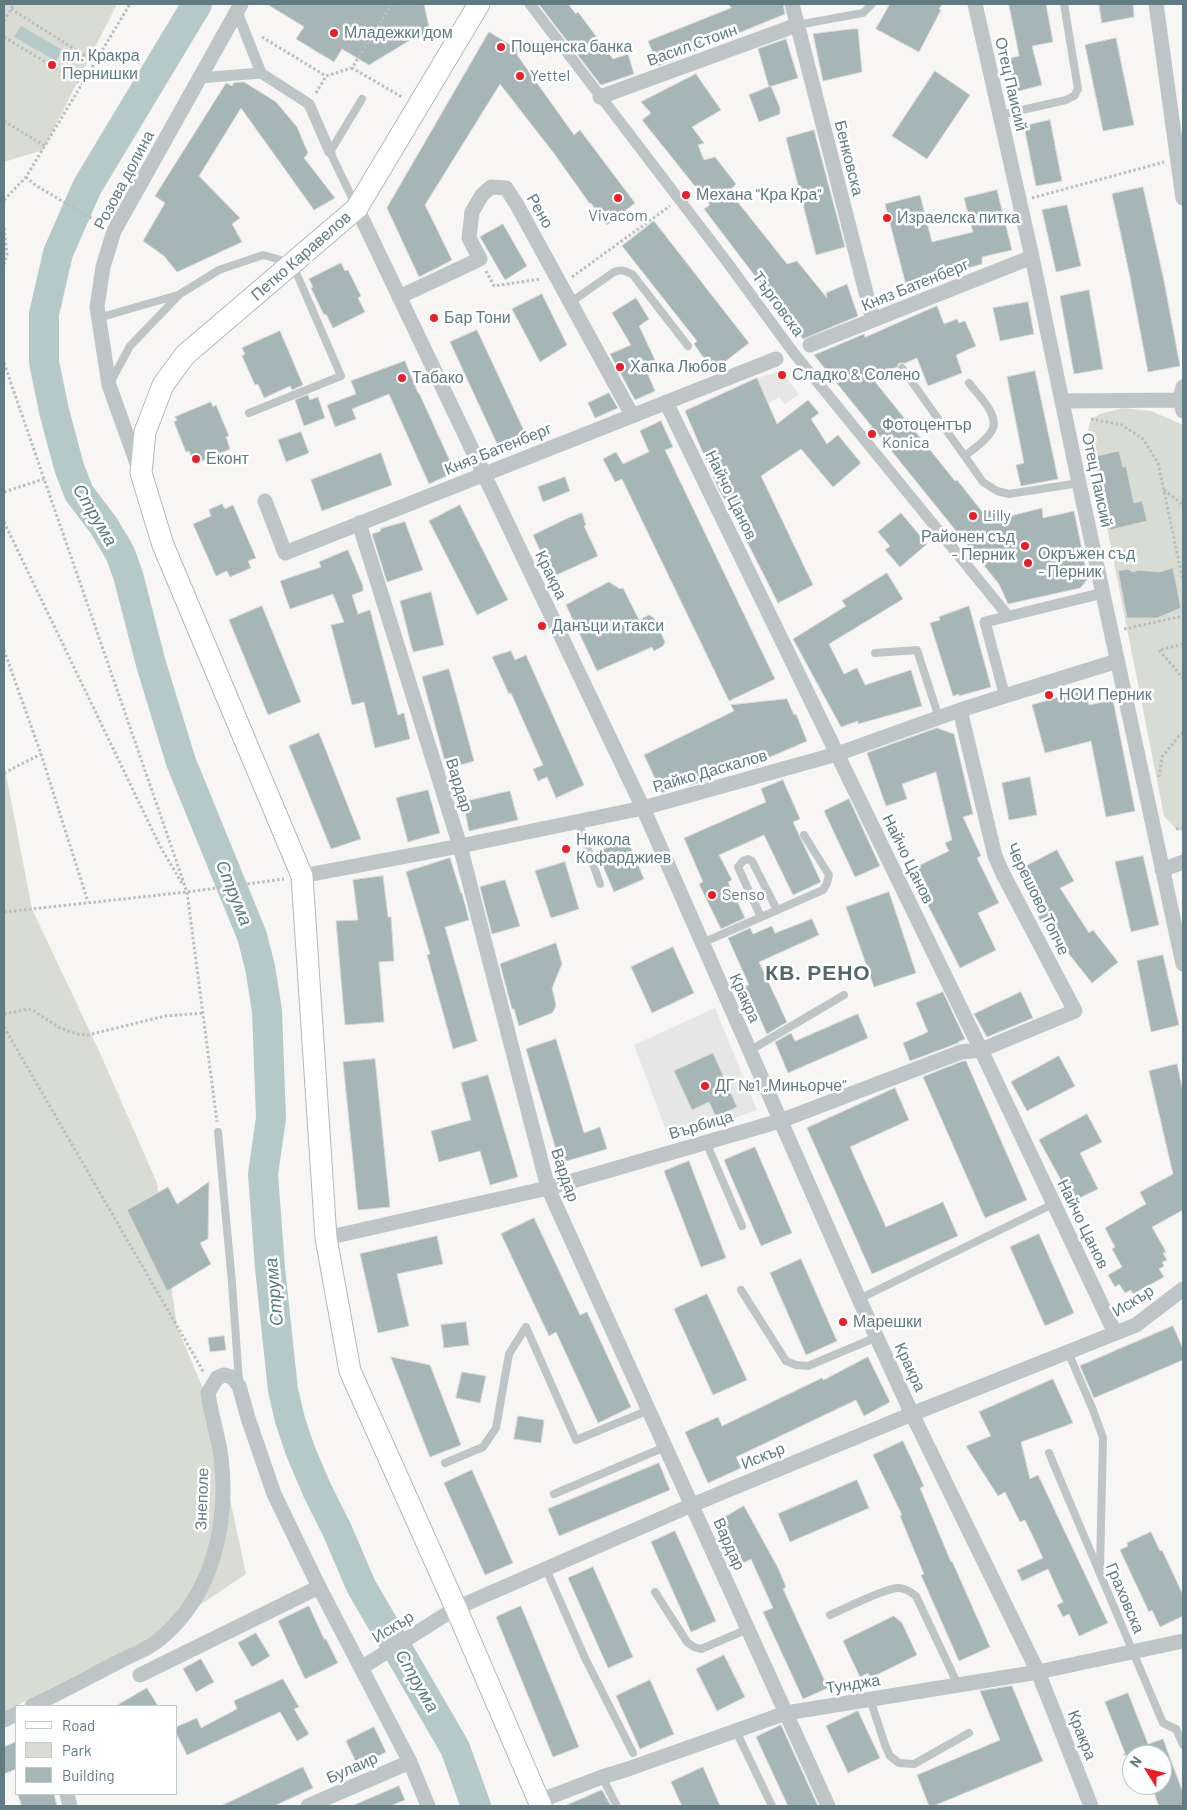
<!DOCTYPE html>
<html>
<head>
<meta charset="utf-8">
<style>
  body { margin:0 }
  #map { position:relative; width:1187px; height:1810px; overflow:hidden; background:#f7f6f4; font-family:Barlow,sans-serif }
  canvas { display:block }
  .frame { position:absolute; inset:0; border:5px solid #607b81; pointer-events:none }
  .legend { position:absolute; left:15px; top:1705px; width:162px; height:90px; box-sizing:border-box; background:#fff; border:1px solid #bfcacd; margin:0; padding:6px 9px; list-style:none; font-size:15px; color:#607b81 }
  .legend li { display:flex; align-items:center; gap:10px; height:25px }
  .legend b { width:25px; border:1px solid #bfcacd }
  .north { position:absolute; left:1122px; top:1745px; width:50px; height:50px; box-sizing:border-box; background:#fff; border:1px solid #bfcacd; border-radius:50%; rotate:306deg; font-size:14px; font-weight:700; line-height:20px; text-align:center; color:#607b81 }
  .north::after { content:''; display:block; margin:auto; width:18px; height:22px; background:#ef1c27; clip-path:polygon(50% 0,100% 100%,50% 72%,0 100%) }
</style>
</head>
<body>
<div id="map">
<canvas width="1187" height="1810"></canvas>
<div class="frame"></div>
<ul class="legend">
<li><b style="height:6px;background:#fff"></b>Road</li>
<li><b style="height:14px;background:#d9dcd2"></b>Park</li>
<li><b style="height:14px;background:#a6b5b6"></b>Building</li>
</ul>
<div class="north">N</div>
</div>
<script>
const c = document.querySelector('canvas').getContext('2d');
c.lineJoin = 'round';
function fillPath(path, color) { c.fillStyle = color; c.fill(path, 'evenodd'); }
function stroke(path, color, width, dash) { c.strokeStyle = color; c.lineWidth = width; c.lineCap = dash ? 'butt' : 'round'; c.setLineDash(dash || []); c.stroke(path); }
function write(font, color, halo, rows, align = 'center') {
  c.font = font + ' Barlow,sans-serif'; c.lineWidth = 5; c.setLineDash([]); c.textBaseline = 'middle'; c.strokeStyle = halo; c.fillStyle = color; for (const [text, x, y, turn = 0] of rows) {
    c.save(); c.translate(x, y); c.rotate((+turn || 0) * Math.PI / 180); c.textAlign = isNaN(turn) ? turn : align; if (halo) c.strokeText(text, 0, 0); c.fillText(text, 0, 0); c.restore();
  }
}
const built = new Path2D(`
  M781 371 799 394 785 404 779 397 768 404 757 378Z
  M715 1008 757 1110 670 1141 634 1045Z`);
const green = new Path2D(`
  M4 4H117L43 150 4 162Z
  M1122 408 1151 411 1183 425V831L1176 829 1164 816 1088 431 1091 419 1100 414Z
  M4 764 32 909 100 1053 157 1183 177 1327 210 1405 246 1574 152 1637 4 1712Z`);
const water = new Path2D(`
  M21 26 63 50 56 61 14 37Z`);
const river = new Path2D(`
  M197 4 87 187 58 253 44 314V362L54 411 69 467 79 493 104 526 120 553 128 575 151 664 181 762 252 936 260 967 267 1011 271 1118 263 1174 270 1268 283 1390 290 1420 300 1450 317 1490 337 1530 361 1586 455 1748 476 1806`);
const building = new Path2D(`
  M267 4H424L429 27 428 32 424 36H417L369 65 342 49 334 62 296 39 304 27Z
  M539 4H568L576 14 578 12 613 59 628 54 634 74 601 85Z
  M729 4H783L785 14 658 66 648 41 731 8Z
  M890 4H942L939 9 941 10 919 52 876 29Z
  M1009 4H1046L1053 42 1032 46 1042 85 1015 92 1007 59 1019 56Z
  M1099 4H1133L1134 17 1102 23Z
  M852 29H858L862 72 823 81 813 34Z
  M489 32 519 50 517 55 574 135 580 130 635 203 607 225 591 203 590 204 553 152 500 84 425 205 452 260 419 277 387 208Z
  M1116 38 1134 125 1103 131 1085 45Z
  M786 39 798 78 769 87 758 49Z
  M935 71 970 95 927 159 892 136Z
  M696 74 721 110 692 127 704 143 698 145 704 160 715 157 736 184 729 191 787 264 797 261 827 298 826 293 847 284 858 316 803 339 704 209 710 205 642 120 651 113 641 102Z
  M244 82 276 102 297 127 308 153 304 158 335 198 314 210 241 108 199 176 240 218 232 224 242 242 177 272 164 256 143 241 165 203 155 196 226 83 232 86 234 83Z
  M771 86 780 108V114L759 122 749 95Z
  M1050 120 1062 181 1036 186 1024 126Z
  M814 130 845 247 816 255 786 138Z
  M1143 187 1164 281 1180 366 1148 372 1129 272 1112 194Z
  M997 190 1012 250 982 257V264L939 276 941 282 907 289 885 204 920 195 932 242 973 232 964 198Z
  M1067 205 1081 266 1056 272 1042 210Z
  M654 221 749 343 713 371 694 344 697 341 622 246Z
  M503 224 527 266 505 280 480 237Z
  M341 263 345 271 348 270 361 296 358 298 365 312 333 328 326 314 324 315 311 288 313 287 309 279Z
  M1089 290 1103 369 1074 374 1060 296Z
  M542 294 567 345 540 362 512 309Z
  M636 298 649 319 639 326 655 360 644 365 655 391 635 400 610 354 631 345 612 313Z
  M1028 302 1034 334 1000 341 993 308Z
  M937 306 944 324 957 319 959 323 965 321 976 346 956 355 962 373 928 386 917 358 905 363H899L897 367 872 378 955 481 957 480 984 514 990 510 998 519 1042 508 1043 518 1074 511 1088 579 1080 588 1008 604 999 584 814 355 864 334 865 337Z
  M477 330 526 435 499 448 450 342Z
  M280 331 303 385 292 390 290 386 264 398 258 384 255 385 242 356 245 354 242 348Z
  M405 361 418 393H419L455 472 429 484 389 394 352 409 356 419 335 427 327 405 356 394 351 381Z
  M1035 371 1058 479 1021 486 1016 465 1024 463 1007 377Z
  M757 378 777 424 808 400 819 413 811 419 827 444 838 435 861 463 833 487 801 449 761 476 813 585 778 603 727 502H726L719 490 685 411Z
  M609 393 618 408 595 418 588 403Z
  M308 395 310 400 318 397 325 418 304 426 295 400Z
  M211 402 213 407 216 405 229 436 226 437 230 449 195 464 189 451 186 452 174 422 177 420 175 417Z
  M661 421 673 447 665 450 775 679 729 701 622 479 615 482 603 459 616 452 623 464 649 452 640 431Z
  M301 432 309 453 286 462 278 440Z
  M1119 451 1123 467 1126 466 1134 503 1142 501 1147 521 1110 530 1094 457Z
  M381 453 392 485 322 511 311 480Z
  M565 477 570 491 543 502 538 487Z
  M222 504 225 509 233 505 256 558 248 561 251 568 230 577 227 571 216 576 193 524 211 516 209 510Z
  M460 505 508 600 477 615 429 521Z
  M582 513 586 525 584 526 598 556 552 577 533 535 568 518Z
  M901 513 927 544 900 567 885 550 890 546 878 532Z
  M405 522 423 570 387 582 372 534 381 531 380 529Z
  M348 550 363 586V591L352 595 358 614 370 610 398 715 404 713 410 739 375 748 364 702 352 705 331 625 344 622 333 594 290 609 280 581 321 567 319 562Z
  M1173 568 1181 608 1157 618H1127L1118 571 1127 569 1133 572 1139 570 1159 572Z
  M887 573 903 599 829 644 844 674 857 668 865 685 911 670 922 706 858 724V721L841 727 793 639 846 606 842 601Z
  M609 582 620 589 623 588 639 620 649 615 654 618 665 642 663 646 654 651 652 647 597 671 566 605Z
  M431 592 444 645 413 652 400 601Z
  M262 606 301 702 268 715 229 620Z
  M969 606 991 687 959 696V694L953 696 930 623 940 620 939 617Z
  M511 651 515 660 526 655 584 785 556 798 547 777 538 781 533 769 543 765 511 693 509 694 492 657Z
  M449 669 474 761 447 769 422 677Z
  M1085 690 1089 705 1113 700 1135 811 1106 817 1091 741 1045 753 1032 705Z
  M787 699 794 715 796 714 807 741 754 764 752 759 707 780 688 786 686 781 662 793 644 755 734 711 731 705Z
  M937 728 954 734 973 814 963 817 981 856 977 858 999 903 978 913 996 950 960 968 910 870 949 851 945 843 952 840 936 772 902 784 907 799 886 806 867 753Z
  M319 733 361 839 331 849 289 746Z
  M1030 777 1037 815 1009 820 1002 783Z
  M783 780 800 819 793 822 821 882 793 895 764 835 719 855 732 880 728 882 745 918 721 929 699 884 703 882 684 838 766 802 761 789Z
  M428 790 440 833 408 842 396 798Z
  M510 791 518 820 469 831 463 802Z
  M849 799 880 866 855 877 824 811Z
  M627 839 644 879 614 892 597 852Z
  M1057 850 1074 881 1060 888 1089 933 1093 930 1118 962 1092 983 1061 944 1058 946 1038 917 1049 909 1026 866Z
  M1143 856 1159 925 1131 932 1115 862Z
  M450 858 461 893H462L469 920 445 927 477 1041 453 1049 427 955 430 954 406 872Z
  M565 862 579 909 551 918 535 871Z
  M383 876 388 917H391L394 961 379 962 384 1022 345 1025 336 921 358 920 353 880Z
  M505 880 520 926 492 934 480 887Z
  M889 892 916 973 874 987 846 907Z
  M812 919 819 935 759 962 787 1022 767 1034 745 986 749 985 728 938 750 928 753 934 772 926 775 933Z
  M556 943 562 964 552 988 556 1005 554 1010 552 1013 519 1026 514 1009H512L500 964Z
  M673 947 694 993 652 1013 631 967Z
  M1163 955 1179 1025 1151 1032 1137 961Z
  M943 992 965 1039 958 1042V1043L910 1061 903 1043 928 1032 916 1003Z
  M1021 992 1033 1018 987 1037 974 1014Z
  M858 1014 868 1038 788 1073 775 1042 791 1033 795 1041Z
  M556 1039 584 1133 600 1127 607 1149 560 1163 526 1049Z
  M713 1053 737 1107 716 1117 709 1102 692 1110 674 1071Z
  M1059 1056 1075 1086 1027 1111 1011 1082Z
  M375 1059 390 1207 358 1210 343 1062Z
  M963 1061H966L1027 1200 985 1218 923 1077Z
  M1177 1064 1183 1092V1210L1152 1227 1166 1252 1163 1253 1167 1260 1162 1262 1164 1266 1159 1269 1164 1277 1133 1294 1131 1290 1125 1293 1119 1284 1115 1287 1108 1275 1122 1267 1112 1249 1115 1247 1105 1228 1146 1204 1140 1192 1173 1174 1149 1071Z
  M488 1075 518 1177 490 1185 480 1151 439 1162 431 1131 471 1120 461 1083Z
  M895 1088 909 1120 850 1147 886 1227 943 1202 958 1236 872 1274 807 1128Z
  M1087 1114 1102 1142 1080 1153 1098 1189 1067 1204 1057 1184 1062 1182 1039 1140Z
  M755 1147 792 1233 761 1246 724 1160Z
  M689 1161 726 1258 701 1267 664 1171Z
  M209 1182 208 1239 200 1243 211 1264 167 1291 127 1210 168 1187 177 1204Z
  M534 1218 580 1315 587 1312 631 1407 598 1423 556 1332 549 1336 501 1234Z
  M1039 1234 1074 1313 1045 1326 1010 1247Z
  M437 1236 443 1264 397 1274 409 1326 378 1333 360 1254Z
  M801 1259 837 1341 806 1355 770 1273Z
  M707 1294 747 1380 713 1395 674 1309Z
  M466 1322 469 1345 444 1348 441 1325Z
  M1173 1326 1183 1349V1360L1094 1398 1080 1366Z
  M224 1336 226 1350 210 1352 208 1338Z
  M391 1357 430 1365 461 1445 430 1457Z
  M868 1357 890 1402 864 1416 856 1400 736 1457 741 1468 708 1483 685 1432 718 1417 722 1426 822 1378 823 1380Z
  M462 1372 486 1376 480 1403 456 1398Z
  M1053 1379 1073 1423 1021 1442 1030 1479 1038 1475 1108 1623 1079 1636 1069 1614 1063 1617 1057 1605 1063 1602 1048 1569 1022 1581 1017 1570 1043 1558 1025 1520 1020 1522 1005 1492 998 1496 966 1446 991 1436 979 1412Z
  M518 1416 544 1420 541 1443 514 1439Z
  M903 1441 924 1486 920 1488 951 1562 952 1561 990 1647 959 1661 921 1575 924 1574 900 1516 902 1515 873 1455Z
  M659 1463 670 1490 559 1536 548 1509Z
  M472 1470 513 1563 485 1575 444 1483Z
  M857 1480 869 1508 790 1542 778 1514Z
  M744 1506 778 1568 786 1587 783 1589 828 1688 803 1699 763 1612 773 1608 751 1559 743 1563 720 1520Z
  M675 1531 716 1621 691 1632 651 1542Z
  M1151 1532 1160 1551 1162 1550 1183 1595V1616L1160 1627 1152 1610 1149 1612 1120 1550 1128 1546 1127 1543Z
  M593 1567 633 1657 608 1668 568 1578Z
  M309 1606 324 1639H326L338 1663 305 1679 278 1621Z
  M521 1606 579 1747 553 1757 496 1617Z
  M894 1616 902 1623 917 1655 870 1678 868 1673 860 1677 843 1641Z
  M256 1633 270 1656 252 1667 238 1643Z
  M724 1655 745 1697 717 1711 696 1669Z
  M201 1659 214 1682 196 1692 183 1669Z
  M283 1679 299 1707 294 1709 309 1734 297 1741 280 1712 187 1755 176 1733V1727L197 1718 201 1728 237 1709 234 1701Z
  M650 1680 674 1734 640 1749 616 1696Z
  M1012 1686 1043 1761 933 1806H929L917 1775 1000 1740 980 1691Z
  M147 1688 158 1706H116Z
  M1128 1693 1148 1744 1163 1739 1183 1793V1806H1159L1151 1785H1162V1755H1123L1125 1753 1105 1702Z
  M858 1711 880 1758 848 1773 826 1726Z
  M781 1725 797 1760 818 1806H788L756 1737Z
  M374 1727 386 1752 358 1766 346 1741Z
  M16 1742V1769L4 1774V1747Z
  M303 1767 313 1788 274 1806H221Z
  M703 1767 720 1806H682L671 1782Z
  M399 1786 405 1800 390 1806H352Z
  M602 1790 611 1806H565Z
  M18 1794H54L57 1806H22Z`);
const path = new Path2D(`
  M392 4 352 68 402 97
  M11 9 95 62
  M4 21 14 4
  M4 37 82 84
  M262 37 326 76
  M316 93 326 76 352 68
  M4 121 45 146
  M26 177 35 185 101 224
  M1032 198 1164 162
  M4 200 26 177 130 4
  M4 228 7 255 4 264
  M486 271 494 286 540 279
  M572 277 670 206
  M4 363 187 892 217 1122
  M1091 419 1122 425 1143 439 1158 463 1183 581
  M1164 490 1183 505
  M4 492 44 479
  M4 522 160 846 183 885
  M1124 629 1183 616
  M1183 644 1159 650 1183 678
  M4 650 41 754 88 902
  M4 773 41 754
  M1159 777 1162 757 1179 736 1183 733
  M1176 829 1183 828
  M4 912 187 892 284 879
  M4 1014 28 1009 34 1011 60 1028 77 1034 88 1035 165 1016 203 1013
  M4 1027 203 1371 205 1372`);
const service = new Path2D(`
  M797 25 863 13 872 4
  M1000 115 1066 100 1074 96 1078 89 1064 4
  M356 206 330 152 362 99
  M571 302 614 272C622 269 626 271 633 275L688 346
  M98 318 178 295
  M902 368 983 482 997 491 1009 494 1079 483
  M110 383 130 346 180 294 219 270 263 255 292 263 341 376 249 413
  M965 456C973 449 985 442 991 432 1002 417 978 395 969 383
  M875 653 917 650 939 718
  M578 821 600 884
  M761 917 738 867 743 861 748 859 752 861 777 910
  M702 943 823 890 827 883 829 875 804 835
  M749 1051 844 995
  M218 1132 232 1283 239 1381
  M706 1142 742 1226
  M741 1290 786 1361 796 1365 808 1366 877 1337
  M859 1299 1053 1204
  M1068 1352 1093 1410 1103 1438 1100 1568
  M1049 1453 1163 1723 1176 1729 1183 1745
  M445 1463 483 1447 496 1428 509 1354 526 1327 576 1440 649 1410
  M554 1494 665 1447
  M546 1569 585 1658 633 1753
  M655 1592 687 1642 694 1647 701 1649 748 1629
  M830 1615C844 1609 885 1588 898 1588 905 1588 911 1592 916 1596L958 1685
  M870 1699 885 1745 890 1756 899 1763 914 1764 969 1733
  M736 1731 772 1806
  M602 1777 617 1806`);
const pedestrian = new Path2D(`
  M530 4 724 258 793 352 1008 616
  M237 12 261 73 309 104 330 152
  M199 78 261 73
  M1005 697 985 622 1103 593`);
const minor = new Path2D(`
  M792 4 873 320
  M975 4 1032 257 1079 483 1183 964
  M1156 4 1183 198
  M600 97 797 25
  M357 208 643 808 859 1299 912 1414 1038 1672 1091 1806
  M399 297 480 259 469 238 472 212 482 195 491 187 506 188 517 205 632 415
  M810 345 1032 257
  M1183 387 1180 400 1183 411
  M1063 401 1180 400
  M666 402 981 1050 1115 1333
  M139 469 109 385 97 307 103 267 114 231 241 4
  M265 501 285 553 776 359
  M359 523 460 846 548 1188 828 1806
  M1162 870 1183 862
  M302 876 460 846 643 808 837 754 960 710 1117 661
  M326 1238 548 1188 780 1121 961 1052 981 1050 1075 1011 1003 874 995 856 960 710
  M361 1668 456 1608 692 1505 912 1414 1136 1325 1183 1289
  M140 1675 319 1587
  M32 1706C62 1692 91 1676 120 1661 133 1654 149 1649 160 1639 213 1595 229 1523 221 1457 218 1435 211 1415 208 1393L217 1378 224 1375 232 1377 239 1386 248 1418 274 1494 319 1587 410 1762 428 1806
  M4 1720 16 1714
  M67 1794 70 1806
  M539 1801 602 1777 628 1769 786 1713 1038 1672 1183 1641
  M308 1806 410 1762`);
const secondary = new Path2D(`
  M479 4 357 208 185 355 163 385 145 432 141 473 163 545 302 876 326 1238 350 1371 456 1608 541 1806`);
const markers = [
  [334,33,5,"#ef1c27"],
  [501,47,5,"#ef1c27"],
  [52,65,5,"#ef1c27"],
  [520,76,5,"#ef1c27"],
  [686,195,5,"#ef1c27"],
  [618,198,5,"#ef1c27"],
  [887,218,5,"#ef1c27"],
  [434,318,5,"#ef1c27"],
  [620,367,5,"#ef1c27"],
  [782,375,5,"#ef1c27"],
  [402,378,5,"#ef1c27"],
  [872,434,5,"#ef1c27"],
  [196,459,5,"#ef1c27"],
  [973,516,5,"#ef1c27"],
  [1025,546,5,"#ef1c27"],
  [1028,563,5,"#ef1c27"],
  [542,626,5,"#ef1c27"],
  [1049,695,5,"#ef1c27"],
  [566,849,5,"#ef1c27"],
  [712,895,5,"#ef1c27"],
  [705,1086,5,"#ef1c27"],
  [843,1322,5,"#ef1c27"]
];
const poiNames = [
  ["Младежки дом",344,33],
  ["Пощенска банка",511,47],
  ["пл. Кракра",62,56],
  ["Пернишки",62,74],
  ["Yettel",530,76],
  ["Механа \"Кра Кра\"",696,195],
  ["Vivacom",618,216,"center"],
  ["Израелска питка",897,218],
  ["Бар Тони",444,318],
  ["Хапка Любов",630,367],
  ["Сладко & Солено",792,375],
  ["Табако",412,378],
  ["Фотоцентър",882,425],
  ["Konica",882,443],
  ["Еконт",206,459],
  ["Lilly",983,516],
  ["Районен съд",1015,537,"right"],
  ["- Перник",1015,555,"right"],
  ["Окръжен съд",1038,554],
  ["- Перник",1038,572],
  ["Данъци и такси",552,626],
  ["НОИ Перник",1059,695],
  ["Никола",576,840],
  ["Кофарджиев",576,858],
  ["Senso",722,895],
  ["ДГ №1 „Миньорче“",715,1086],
  ["Марешки",853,1322]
];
const streetNames = [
  ["Васил Стоин",692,45,-20],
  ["Отец Паисий",1011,84,77],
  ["Бенковска",849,158,76],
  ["Розова долина",124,180,-62],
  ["Рено",540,211,60],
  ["Петко Каравелов",301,256,-41],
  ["Княз Батенберг",915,285,-22],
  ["Търговска",778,304,54],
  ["Княз Батенберг",498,449,-22],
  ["Отец Паисий",1097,480,78],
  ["Найчо Цанов",731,495,64],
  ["Кракра",551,575,64],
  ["Райко Даскалов",710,771,-16],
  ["Вардар",459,785,73],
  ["Найчо Цанов",908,859,64],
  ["Черешово Топче",1038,899,64],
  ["Кракра",745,998,66],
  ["Върбица",701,1125,-16],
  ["Вардар",565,1175,71],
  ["Найчо Цанов",1083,1224,64],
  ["Искър",1133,1301,-32],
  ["Кракра",910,1367,65],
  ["Искър",763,1456,-22],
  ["Знеполе",202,1499,-88],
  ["Вардар",729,1544,66],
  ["Граховска",1125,1598,67],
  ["Искър",393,1627,-32],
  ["Тунджа",853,1684,-9],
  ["Кракра",1082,1735,69],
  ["Булаир",352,1768,-24]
];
const waterNames = [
  ["Струма",95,515,59],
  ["Струма",234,893,68],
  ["Струма",274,1292,-95],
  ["Струма",417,1681,60]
];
const districtNames = [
  ["КВ. РЕНО",818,973]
];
fillPath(built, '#e5e6e5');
fillPath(green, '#d9dcd2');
fillPath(water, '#b5c9c9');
stroke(river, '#b5c9c9', 30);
fillPath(building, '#a6b5b6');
stroke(building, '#d9d8d6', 1);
stroke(secondary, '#afb9bb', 23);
stroke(path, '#b9bec0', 3, [2.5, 2.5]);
stroke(service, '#bdc5c6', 8);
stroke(pedestrian, '#bdc5c6', 11);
stroke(minor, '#bdc5c6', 15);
stroke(secondary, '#fff', 21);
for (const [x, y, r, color] of markers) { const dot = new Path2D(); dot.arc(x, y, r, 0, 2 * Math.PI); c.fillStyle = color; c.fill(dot); stroke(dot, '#fff', 2); }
write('16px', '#607b81', '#fff', poiNames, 'left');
write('16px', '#607b81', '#fff', streetNames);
write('italic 18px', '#5a7c7c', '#fff', waterNames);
c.letterSpacing = '1px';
write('bold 21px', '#52686b', '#fff', districtNames);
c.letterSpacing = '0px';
</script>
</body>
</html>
